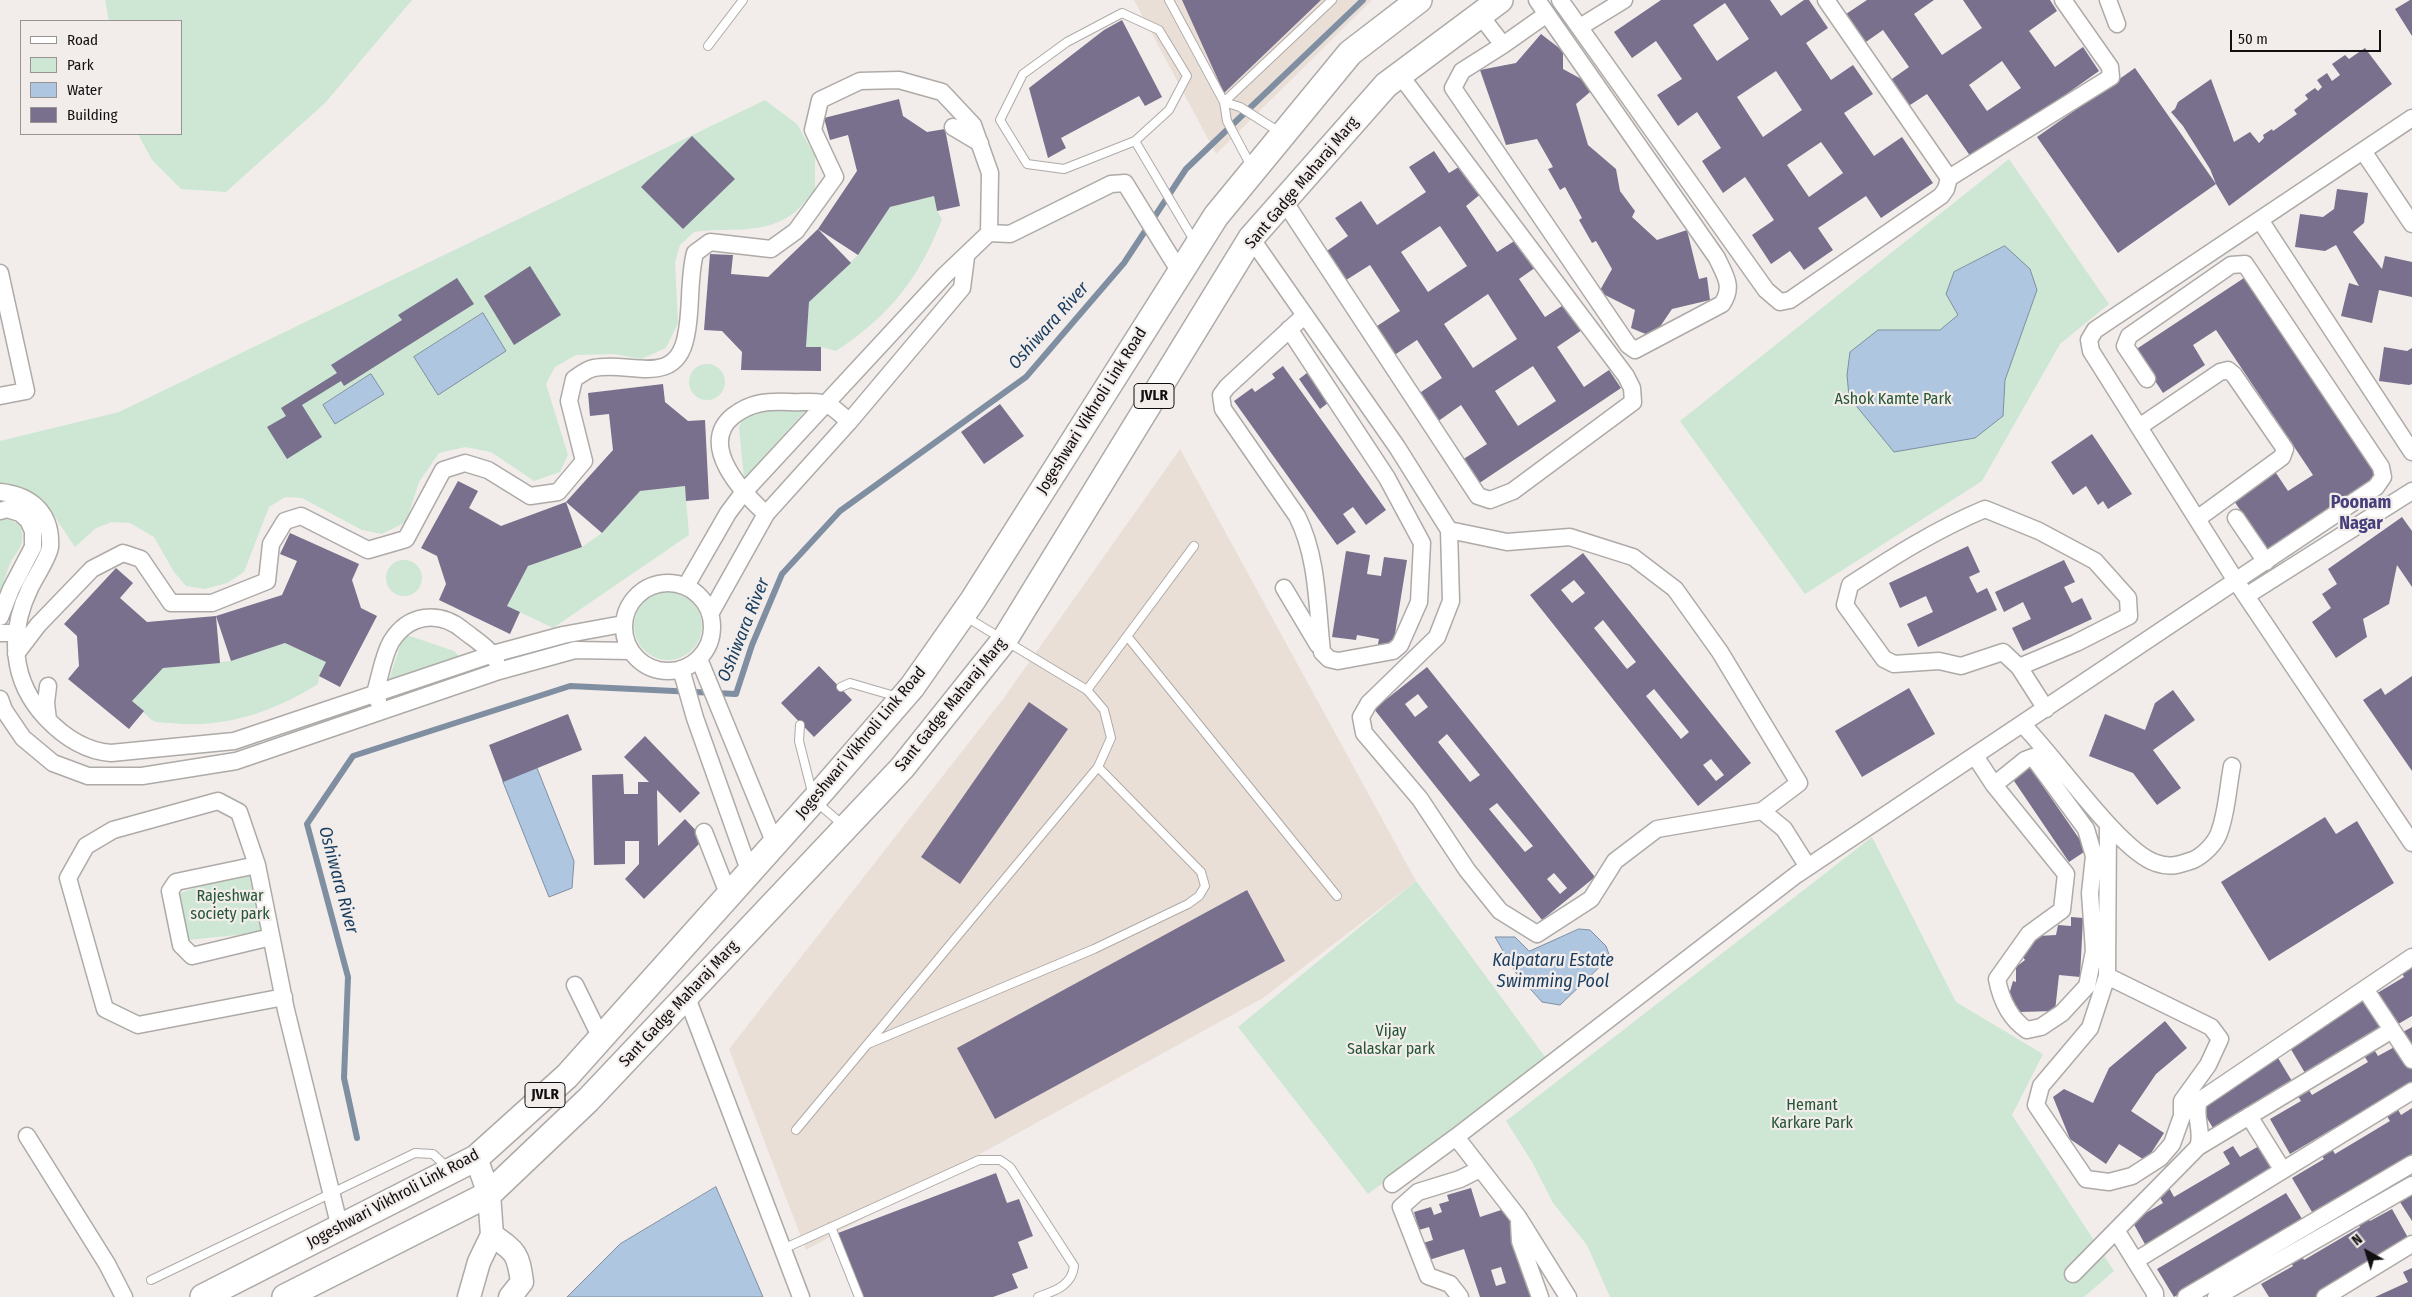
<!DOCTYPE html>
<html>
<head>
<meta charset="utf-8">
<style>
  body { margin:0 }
  #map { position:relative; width:2412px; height:1297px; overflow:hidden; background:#f2edea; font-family:"Fira Sans Condensed",sans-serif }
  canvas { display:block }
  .legend { position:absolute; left:20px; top:20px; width:162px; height:115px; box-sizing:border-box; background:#f2edea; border:1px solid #989492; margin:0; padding:6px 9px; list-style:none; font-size:15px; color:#110f0f }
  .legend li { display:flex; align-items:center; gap:10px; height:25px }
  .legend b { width:25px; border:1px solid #989492 }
  .north { position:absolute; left:2342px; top:1227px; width:50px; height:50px; -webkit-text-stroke:4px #f2edea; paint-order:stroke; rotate:321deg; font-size:14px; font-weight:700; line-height:20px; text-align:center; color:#110f0f }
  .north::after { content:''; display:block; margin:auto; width:18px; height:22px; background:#110f0f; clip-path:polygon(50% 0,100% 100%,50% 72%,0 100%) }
  .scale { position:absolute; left:2230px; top:30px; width:151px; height:22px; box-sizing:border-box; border:2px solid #110f0f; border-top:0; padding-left:6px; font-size:15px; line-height:18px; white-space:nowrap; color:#110f0f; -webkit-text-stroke:4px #f2edea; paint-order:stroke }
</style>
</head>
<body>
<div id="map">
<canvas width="2412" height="1297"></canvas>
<ul class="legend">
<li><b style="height:6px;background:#fff"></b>Road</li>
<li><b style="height:14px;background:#cde7d4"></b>Park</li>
<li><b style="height:14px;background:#aec6e0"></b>Water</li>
<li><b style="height:14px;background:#78708c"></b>Building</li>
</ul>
<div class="north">N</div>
<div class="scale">50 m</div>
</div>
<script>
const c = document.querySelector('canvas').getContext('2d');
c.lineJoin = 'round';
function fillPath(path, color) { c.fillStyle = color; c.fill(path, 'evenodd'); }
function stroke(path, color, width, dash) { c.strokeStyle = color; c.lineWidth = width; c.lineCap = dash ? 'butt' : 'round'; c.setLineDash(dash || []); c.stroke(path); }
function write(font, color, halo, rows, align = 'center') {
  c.font = font + ' "Fira Sans Condensed",sans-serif'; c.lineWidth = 4.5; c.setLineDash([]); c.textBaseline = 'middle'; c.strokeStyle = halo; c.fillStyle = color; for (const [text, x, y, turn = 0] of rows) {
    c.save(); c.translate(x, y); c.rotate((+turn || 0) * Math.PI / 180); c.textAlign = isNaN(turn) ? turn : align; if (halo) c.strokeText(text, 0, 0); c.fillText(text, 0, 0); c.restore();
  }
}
const built = new Path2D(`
  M1134 0H1372L1216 154Z
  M1180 449 1416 881 1263 998 806 1250 729 1049 1003 699Z`);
const green = new Path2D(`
  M105 0H412L325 103 226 192 181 189 152 160 138 134H181V21H109Z
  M765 100 797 124 815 156V190C807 198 798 212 788 217 759 235 725 227 694 232L680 245 675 262 678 323 666 348 641 359 614 354 576 355 555 367 546 384 568 455 560 472 534 481 491 452 465 447 439 453 419 482 406 522 382 534 362 530 302 498 285 497 269 507 244 572 227 583 205 589 186 586 174 572 154 537 130 523 112 522 96 528 75 547C50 511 47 493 0 487V441L119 412Z
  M2009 159 2109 304 2060 344 1982 481 1805 594 1680 421Z
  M934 196 937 211 942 219C919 279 889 316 836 351L821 347H806L809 302 858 255 890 207Z
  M689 382a18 18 0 1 1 36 0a18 18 0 1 1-36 0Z
  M758 411H805L744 479 739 427C743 417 748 414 758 411Z
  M685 486 689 535 553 628 507 606 528 566 582 547 602 533 640 491Z
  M7 518 20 525C28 549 14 550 8 569 4 579 3 590 0 600V519Z
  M386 578a18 18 0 1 1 36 0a18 18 0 1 1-36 0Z
  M634 626a34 34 0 1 1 68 0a34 34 0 1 1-68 0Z
  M404 634 454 651 462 659 387 686Z
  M285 643 326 662 319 676 318 684C273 712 224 729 171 723 165 723 156 723 152 720 145 715 139 707 132 701L163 668 231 661Z
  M1872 837 1956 1002 2043 1054 2012 1115 2114 1271 2084 1297H1610L1587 1245 1553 1203 1532 1162 1506 1121Z
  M253 867 266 932 188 940 178 894Z
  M1416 881 1548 1061 1368 1194 1238 1027Z`);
const water = new Path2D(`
  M2005 246 2030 269 2037 290 2005 380 2003 416 1975 438 1894 452 1849 397 1847 375 1850 352 1878 330H1940L1958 315 1946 294 1954 272Z
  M483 313 506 351 438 395 414 357Z
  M371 374 384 394 335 424 323 405Z
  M537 768 574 861 572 888 549 897 503 782Z
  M1579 929 1590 930 1606 946 1610 957 1560 1005 1542 1002 1516 973 1495 937H1515L1529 951Z
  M716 1187 763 1297H567L620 1244Z`);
const stream = new Path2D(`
  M357 1138 344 1078 348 977 307 824 353 756 570 686 736 694 752 645 782 574 840 511 1026 377 1124 263 1186 169 1363 0`);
const building = new Path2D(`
  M1182 0H1321L1224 93Z
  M1661 0H1770L1781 16 1804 0H1809L1828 28 1806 43 1831 80 1853 65 1873 94 1844 113 1874 156 1902 137 1933 183 1881 218 1866 196 1818 228 1833 250 1804 270 1790 251 1771 264 1752 235 1774 220 1745 177 1723 193 1702 161 1721 148 1697 112 1678 126 1657 95 1682 79 1656 41 1632 58 1614 32ZM1725 3 1749 39 1717 61 1693 25ZM1776 71 1802 110 1763 137 1737 97ZM1821 142 1843 173 1809 197 1787 165Z
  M1867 0H1934L1914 14 1942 55 1982 28 1963 0H2050L2057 11 2029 31 2055 67 2083 47 2099 71 1973 160 1927 94 1907 107 1889 81 1909 67 1883 30 1863 44 1843 16ZM2002 61 2021 88 1987 111 1969 85Z
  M2410 0H2412V36L2395 9Z
  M1122 20 1162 97 1145 106 1139 96 1061 138 1066 148 1048 158 1029 88 1104 30Z
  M1541 34 1563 51V69L1596 87 1576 104 1588 145 1616 169 1620 191 1635 211 1632 217 1657 240 1687 230 1699 279 1707 277 1710 300 1672 309 1653 337 1631 328 1635 310 1599 292 1612 269 1596 241 1592 243 1579 220 1582 218 1565 187 1560 190 1548 169 1553 167 1537 139 1506 145 1480 70 1516 63Z
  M2365 48 2392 84 2229 206 2216 184 2118 253 2037 137 2135 68 2216 184 2210 169 2183 126 2171 112 2175 109 2178 102 2211 79 2234 142 2250 132 2259 143 2264 138 2263 135 2272 129 2273 131 2297 114 2294 110 2308 99 2305 95 2315 88 2318 91 2322 87 2317 80 2327 73 2332 81 2340 75 2332 64 2345 55 2349 59Z
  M899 99 903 116 927 132 945 129 960 206 937 211 934 196 890 207 858 255 818 229 857 171 848 135 830 140 824 118Z
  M692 136 735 179 683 229 641 187Z
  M1434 151 1449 173 1462 165 1482 193 1466 206 1497 252 1519 238 1539 265 1519 279 1545 317 1565 304 1582 330 1557 347 1584 387 1609 370 1621 388 1478 484 1462 460 1487 444 1461 405 1437 422 1418 394 1442 378 1417 340 1393 356 1374 328 1400 311 1370 265 1343 282 1324 253 1348 236 1335 218 1361 201 1377 225 1426 192 1409 167ZM1440 226 1467 266 1428 292 1401 252ZM1488 294 1517 339 1473 368 1444 324ZM1533 366 1556 401 1518 426 1495 391Z
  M2337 189 2368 193 2364 223 2353 232 2382 269 2385 256 2412 262V297L2379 290 2372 323 2341 316 2349 283 2359 286 2336 245 2325 251 2295 247 2300 214 2323 217 2334 209Z
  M818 229 851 263 809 302 806 347H821V371L741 370 742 352 722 331 704 330 710 254 733 255 731 274 768 277Z
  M530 266 561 315 514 345 484 296Z
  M2247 276 2380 477 2268 551 2232 498 2274 470 2288 491 2313 475 2216 330 2193 345 2205 365 2163 393 2135 350Z
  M457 278 474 304 344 386 341 381 302 405 322 437 287 459 267 427 286 416 281 408 337 373 331 365 402 320 398 315Z
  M2384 347 2407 351 2412 348V384L2409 385 2379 381Z
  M1283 366 1386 510 1366 525 1353 507 1343 514 1356 532 1337 545 1234 401 1252 388 1255 392 1275 378 1272 374Z
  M1307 373 1328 403 1320 409 1299 379Z
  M663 384 665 402 688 421 705 420 709 499 686 501 685 486 640 491 602 533 566 502 613 450 609 414 590 416 588 393Z
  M1000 404 1024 436 984 464 961 432Z
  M2092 434 2132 494 2108 509 2103 501 2098 505 2086 486 2073 495 2051 462Z
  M458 481 478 491 469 508 501 526 566 502 582 547 528 566 507 606 520 612 510 634 439 600 446 584 437 556 421 548Z
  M2402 517 2412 531V587L2397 565 2389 604 2363 619 2367 637 2336 658 2312 622 2331 608 2322 594 2337 584 2328 569Z
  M290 533 359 564 352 580 361 608 377 616 340 687 319 676 326 662 285 643 231 661 216 616 282 595 297 561 280 554Z
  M1968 546 1980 572 1969 577 1977 593 1987 588 1997 610 1918 647 1907 624 1933 612 1926 596 1900 608 1889 583Z
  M1346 551 1370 555 1367 574 1381 576 1384 557 1407 560 1393 646 1378 644 1379 639 1357 635 1356 640 1332 637Z
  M1583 553 1751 763 1698 806 1530 595ZM1574 580 1585 593 1572 603 1561 590ZM1603 620 1636 662 1627 669 1594 628ZM1654 689 1689 732 1681 739 1646 696ZM1711 759 1724 775 1716 781 1703 765Z
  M2064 560 2075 582 2064 587 2072 603 2082 598 2092 619 2023 651 2012 628 2031 619 2023 602 2004 612 1995 592Z
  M116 568 133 583 120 598 147 622 216 616 220 663 163 668 132 701 144 711 129 729 68 679 79 666 77 636 64 624Z
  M819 666 852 700 814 737 781 703Z
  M1427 667 1595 877 1542 920 1374 709ZM1418 694 1428 707 1415 717 1405 704ZM1447 734 1480 775 1470 782 1438 742ZM1497 803 1533 846 1525 852 1489 809ZM1554 873 1567 888 1560 894 1547 879Z
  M2412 676V771L2363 700 2381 688 2385 695Z
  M1909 688 1935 734 1862 777 1835 731Z
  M2173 690 2195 720 2153 750 2181 788 2157 805 2133 773 2089 756 2105 714 2145 730 2155 703Z
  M1029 702 1068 729 960 884 921 857Z
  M568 714 582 750 503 782 489 745Z
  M645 736 700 793 680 813 657 790 658 846 685 819 704 839 644 899 625 879 639 864V841H625V864L594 865 592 775 623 774 624 794H638V782H649L624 757Z
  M2027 763 2087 850 2069 862 2010 775Z
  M2325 817 2336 834 2357 821 2394 883 2269 961 2221 882Z
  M1247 890 1285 961 995 1119 957 1048Z
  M2071 917 2083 918 2080 977 2059 975 2055 1011 2019 1012 2008 998 2013 981 2016 982V967L2025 960 2023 957 2024 946 2038 936 2056 935 2058 925 2071 926Z
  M2412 965V1016L2393 1027 2374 995 2404 977 2401 971Z
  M2368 998 2386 1031 2308 1078 2289 1046Z
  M2165 1021 2187 1048 2156 1074 2131 1111 2164 1133 2146 1161 2119 1144 2106 1164 2070 1139 2053 1097 2064 1089 2093 1103 2109 1068Z
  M2412 1027V1051L2401 1033Z
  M2400 1044 2412 1065V1082L2290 1154 2270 1119 2301 1101 2296 1093 2307 1087 2312 1095 2368 1062 2363 1054 2373 1048 2378 1056Z
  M2278 1058 2295 1086 2216 1133 2199 1105Z
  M2396 1106 2401 1115 2412 1108V1154L2312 1212 2292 1178 2324 1159 2319 1151 2330 1145 2335 1154 2390 1121 2385 1113Z
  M2233 1146 2240 1157 2259 1146 2273 1171 2146 1246 2132 1221 2163 1203 2157 1193 2168 1186 2174 1197 2230 1164 2223 1152Z
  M996 1173 1007 1203 1019 1199 1033 1236 1018 1242 1028 1268 1012 1274 1018 1288 993 1297H863L838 1233Z
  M1471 1188 1480 1217 1507 1208 1535 1297H1480L1464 1249 1429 1260 1423 1243 1433 1240 1429 1227 1419 1230 1414 1212 1431 1207 1434 1215 1442 1212 1439 1204 1449 1201 1447 1195ZM1501 1267 1506 1283 1496 1286 1491 1270Z
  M2286 1193 2304 1222 2174 1297 2157 1269Z
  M2412 1195V1221L2400 1202Z
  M2392 1209 2411 1243 2319 1297H2269L2261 1284 2293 1266 2288 1258 2299 1251 2304 1260 2360 1227 2355 1219 2365 1213 2370 1221Z
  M2412 1268V1297H2375L2408 1282 2403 1272Z`);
const lane = new Path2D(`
  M1169 0 1224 102 1227 121 1251 166
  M708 46 743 0
  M1224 102 1332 0
  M1224 102 1240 107 1281 133
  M1135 141 1064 169 1027 164 1000 120 1023 74 1067 42 1122 13 1159 30 1187 76 1169 110 1135 141 1195 242
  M1127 636 1337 896
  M841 687 850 683 898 697
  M1087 690 1194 546
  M800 725 799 741 814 800 843 825
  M868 1044 1094 949 1188 904 1199 896 1205 886 1201 872 1098 767
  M796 1130 1098 767 1111 738 1104 710 1087 690 966 617
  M831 1227 859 1297
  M783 1249 979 1160H1000L1010 1167 1074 1266C1072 1286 1054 1291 1038 1297
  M151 1280 415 1153 433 1154 448 1168`);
const street = new Path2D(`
  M1560 0 1766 290 1780 302 1790 300 1941 196 1946 189 1949 178 1826 0
  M2108 0 2117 24
  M1480 15 1503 45 1462 71 1453 88 1628 345 1635 350 1722 304C1734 286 1725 276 1717 258L1537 0
  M1580 27 1624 0
  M1503 45 1547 14
  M2412 118 2095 330 2089 340 2091 351 2236 581 2412 843
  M953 127 980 143
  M2363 151 2412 224
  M1949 178 2111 77 2110 67 2063 0
  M1284 201 1478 496 1490 500 1513 491 1633 402 1632 388 1626 376 1400 75
  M2260 220 2412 452
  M989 233 1010 234 1111 184 1125 183 1180 272
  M1251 238 1397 447 1449 530 1451 601 1437 637 1369 703 1361 717 1364 733 1420 799 1467 870 1500 911 1537 934 1591 899 1615 861 1657 829 1762 811 1799 783 1720 652 1675 589 1633 557 1570 537 1507 542 1449 530
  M0 273 26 391 0 396
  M1289 329 1387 478 1422 543 1419 602 1400 645 1393 651 1338 661 1329 659 1322 652C1317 607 1318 557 1297 516L1223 409 1221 395 1227 387 1305 315
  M2139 427 2220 372 2228 370 2234 375 2285 449 2282 457 2197 519
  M0 492C31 495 52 513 50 547 49 557 35 577 30 588 8 633 11 681 46 718 64 737 85 751 111 753L234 741 493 654 563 635 623 624
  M1985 509 2039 531 2095 561 2128 598 2129 616 2076 643 2019 667 2003 652 1961 666 1939 661 1894 664 1884 659 1845 605 1850 585C1894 556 1937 529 1985 509Z
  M0 511 7 509 20 513 28 520 33 531V547L11 589 0 617
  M766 514C743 493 697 445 733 416 751 402 768 401 790 402 801 403 819 400 828 405 836 409 843 416 849 422
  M2236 518 2266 562
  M624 627a44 44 0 1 1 88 0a44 44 0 1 1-88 0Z
  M1284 588 1318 645
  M2246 596 2412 491
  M710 614 766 514 849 422 962 288 966 257
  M0 633H17
  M16 654 38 625 92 569 123 553 141 559 171 603H212L267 581 271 544 285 521 301 516 368 550 406 539 443 470 465 463 488 470 530 496 558 492 584 461 569 401 574 379C580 375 587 369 594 368 628 360 676 389 686 336 692 309 688 280 695 253L710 242 771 249 796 231 835 177 813 130 820 100 860 81 899 80 942 92 973 125 990 173 989 233 945 275 743 493 728 513 686 586
  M699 659 775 844
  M2019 667 2046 709
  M681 669 695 718 750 873
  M0 699 4 710 23 738 53 763 88 776H142L236 761 499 671 575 650 630 651
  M378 701 375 693C380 677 383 656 391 642 408 614 439 610 463 630 474 639 490 648 496 661
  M48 720 46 703 48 686
  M2022 724C2054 755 2120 852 2156 863 2170 868 2179 865 2193 860 2204 855 2217 842 2220 830 2227 810 2228 787 2232 766
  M1975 756 1994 785 2066 874 2062 910 2029 934 1997 979C2001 1000 2009 1018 2027 1030L2041 1027 2062 1013 2087 986 2094 951 2090 893 2094 856 2086 829 2033 757 2025 760 1994 785
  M1762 811 1784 829 1808 867
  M704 832 729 896
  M257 865 239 812 218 801 113 830 86 846 68 878 105 1009 138 1025 284 997
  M271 937 192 956 181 945 170 891 176 882 257 865 286 1010 340 1228
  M2107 976 2211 1027 2220 1039 2208 1065 2182 1101V1116L2172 1144 2160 1158 2132 1176 2109 1182 2086 1179 2036 1105 2041 1086 2090 1028 2107 976 2108 824
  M575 985 601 1038
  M2365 989 2412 1060
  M686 995 801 1297
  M2249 1116 2282 1169
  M27 1136 107 1264 124 1297
  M1456 1137 1518 1217 1568 1297
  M2198 1147 2392 1030
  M1392 1184 1456 1137 1796 875 2376 487 2383 477 2381 467 2245 264 2231 265 2129 336 2125 346 2147 379
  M1519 1223 1520 1241 1540 1297
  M2116 1230 2155 1293V1297
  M2135 1261 2412 1091
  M2073 1274 2198 1147C2204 1132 2193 1115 2199 1101L2412 957
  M1460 1297 1450 1284 1428 1276 1401 1207 1418 1192 1460 1179 1480 1169
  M2186 1297 2412 1164
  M2216 1297 2412 1185
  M2325 1297 2412 1244`);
const secondary = new Path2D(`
  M476 1158 489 1194 492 1235
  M492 1235C516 1252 518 1253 522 1282L510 1297
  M469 1297 479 1262 492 1235`);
const primary = new Path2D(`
  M203 1297 476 1158 567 1076 814 800 912 687 973 600 1216 216 1350 53 1419 0
  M285 1297 489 1194 588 1100 902 768 1005 639 1251 238 1386 85 1500 0`);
const shields = [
  [1154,396,40],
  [545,1095,40]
];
const shieldNames = [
  ["JVLR",1154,396],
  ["JVLR",545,1095]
];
const streetNames = [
  ["Sant Gadge Maharaj Marg",1302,183,-50],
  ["Jogeshwari Vikhroli Link Road",1092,411,-58],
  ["Sant Gadge Maharaj Marg",951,705,-51],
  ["Jogeshwari Vikhroli Link Road",861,743,-50],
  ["Sant Gadge Maharaj Marg",679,1004,-47],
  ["Jogeshwari Vikhroli Link Road",393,1199,-28]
];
const parkNames = [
  ["Ashok Kamte Park",1893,400],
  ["Rajeshwar",230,897],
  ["society park",230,915],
  ["Vijay",1391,1032],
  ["Salaskar park",1391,1050],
  ["Hemant",1812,1106],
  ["Karkare Park",1812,1124]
];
const waterNames = [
  ["Oshiwara River",1049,326,-48],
  ["Oshiwara River",744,630,-68],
  ["Oshiwara River",338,880,75],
  ["Kalpataru Estate",1553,961],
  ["Swimming Pool",1553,982]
];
const neighbourhoodNames = [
  ["Poonam",2361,503],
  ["Nagar",2361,524]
];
fillPath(built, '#eadfd7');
fillPath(green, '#cde7d4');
fillPath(water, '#aec6e0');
stroke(water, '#7f8fa1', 1);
stroke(stream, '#7f8fa1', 6);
fillPath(building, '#78708c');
stroke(lane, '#aeaaa7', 10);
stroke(street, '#aeaaa7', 19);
stroke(secondary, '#aeaaa7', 25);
stroke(primary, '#aeaaa7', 28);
stroke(lane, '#fff', 8);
stroke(street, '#fff', 16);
stroke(secondary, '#fff', 22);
stroke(primary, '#fff', 25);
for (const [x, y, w] of shields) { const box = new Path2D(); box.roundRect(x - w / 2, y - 12.5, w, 25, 4); c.fillStyle = '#f2edea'; c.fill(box); stroke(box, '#110f0f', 1); }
write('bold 15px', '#110f0f', null, shieldNames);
write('16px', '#110f0f', '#f2edea', streetNames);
write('16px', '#245536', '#f2edea', parkNames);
write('italic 18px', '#183c5f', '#f2edea', waterNames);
write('bold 18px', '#473f7c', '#f2edea', neighbourhoodNames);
</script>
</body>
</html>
